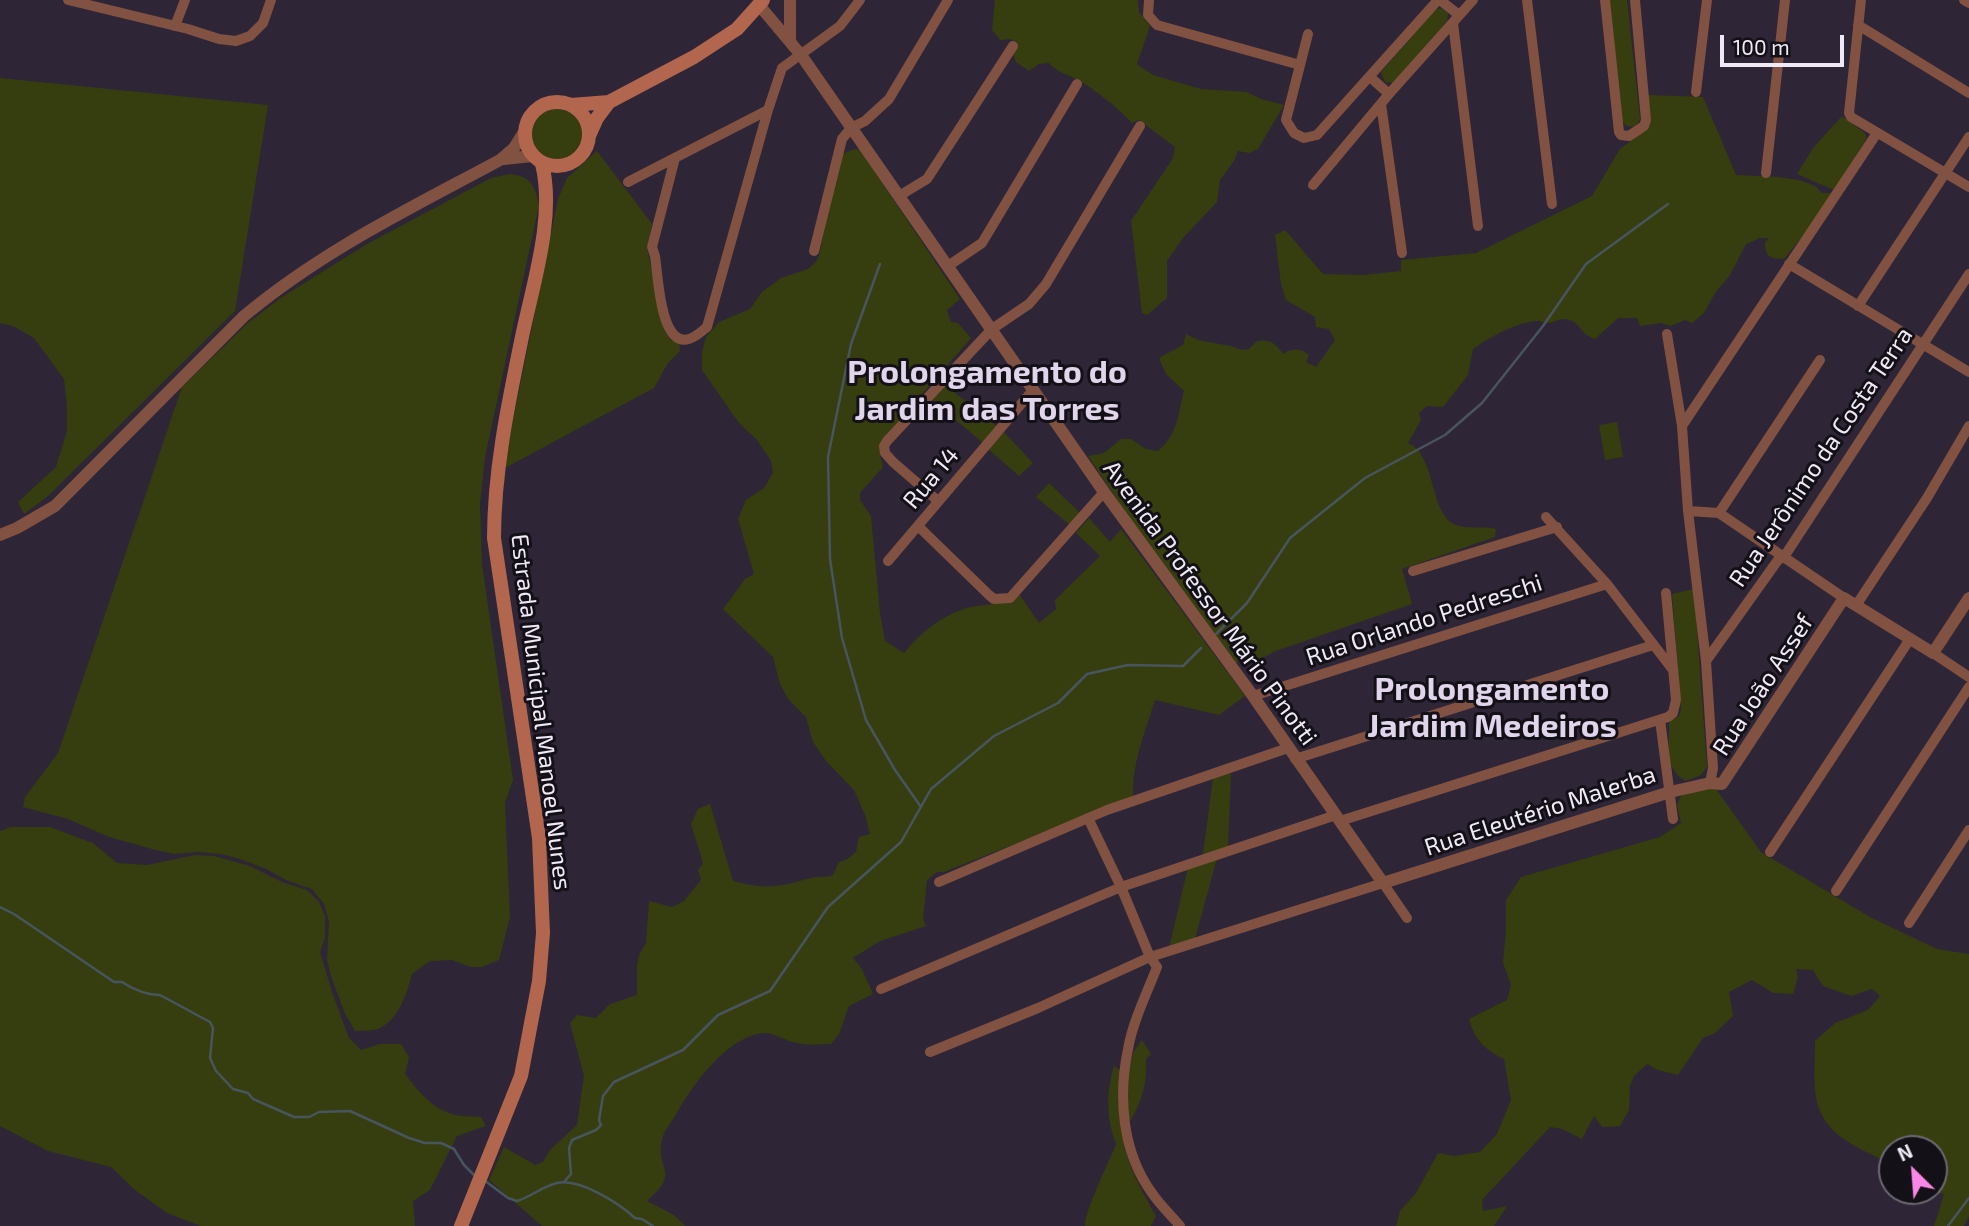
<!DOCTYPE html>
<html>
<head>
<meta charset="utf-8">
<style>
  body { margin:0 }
  #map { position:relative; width:1969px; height:1226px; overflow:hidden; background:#2e2536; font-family:"Exo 2",sans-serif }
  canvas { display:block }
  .north { position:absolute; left:1878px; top:1135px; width:70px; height:70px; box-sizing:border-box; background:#141018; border:2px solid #6c6771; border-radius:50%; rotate:335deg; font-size:19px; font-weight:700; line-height:28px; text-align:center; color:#f0eaf6 }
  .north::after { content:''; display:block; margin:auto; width:24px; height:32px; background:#fa87e6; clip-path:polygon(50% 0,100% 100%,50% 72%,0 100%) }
  .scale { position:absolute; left:1720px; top:35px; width:124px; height:32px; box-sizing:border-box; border:4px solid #f0eaf6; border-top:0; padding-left:9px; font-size:21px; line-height:24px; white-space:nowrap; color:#f0eaf6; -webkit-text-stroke:5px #141018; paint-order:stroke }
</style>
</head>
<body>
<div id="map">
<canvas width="1969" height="1226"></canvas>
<div class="north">N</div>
<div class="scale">100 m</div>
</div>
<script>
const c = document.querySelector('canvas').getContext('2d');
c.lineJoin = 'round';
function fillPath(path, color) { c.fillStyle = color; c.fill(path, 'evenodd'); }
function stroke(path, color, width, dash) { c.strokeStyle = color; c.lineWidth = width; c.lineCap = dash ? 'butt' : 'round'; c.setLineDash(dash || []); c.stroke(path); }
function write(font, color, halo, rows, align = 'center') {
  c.font = font + ' "Exo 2",sans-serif'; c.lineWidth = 6; c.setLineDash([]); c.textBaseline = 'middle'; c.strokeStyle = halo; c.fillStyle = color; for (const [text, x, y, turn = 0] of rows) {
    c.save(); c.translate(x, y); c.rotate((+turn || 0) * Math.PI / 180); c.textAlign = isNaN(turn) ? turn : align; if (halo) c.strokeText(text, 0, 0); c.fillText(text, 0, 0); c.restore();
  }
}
const green = new Path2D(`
  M995 0H1138L1139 12 1150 26 1137 64 1153 75 1201 89 1247 92 1261 99 1284 105 1258 149 1249 153 1238 151 1234 161 1220 180 1217 202 1183 238 1167 261V298L1147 315 1142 313 1131 221 1173 158 1175 147 1139 120 1132 123C1117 107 1097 91 1078 80 1066 73 1059 74 1049 63L1039 64 1029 71 1016 62 1013 53 1018 42 1009 39 1000 40 992 30Z
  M1609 0H1627L1640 119C1637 129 1627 129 1622 121Z
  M1441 8 1448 13 1447 21 1393 83 1385 82 1381 72 1435 10Z
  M0 78 268 105 235 311 48 496 24 514 18 502 56 467 67 431V407L64 379 34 338 13 326 0 323Z
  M1648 95 1703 97 1736 175C1758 177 1810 174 1822 193H1831L1834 197 1785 258C1772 261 1764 256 1765 242L1769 238H1760L1746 244 1730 275 1715 293 1704 313 1692 323 1685 320 1670 326 1661 323 1640 326 1637 318H1618L1595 339C1580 334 1581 324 1570 320 1562 317 1556 322 1549 323 1545 323 1541 321 1538 321 1516 322 1490 337 1473 349L1468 375 1443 407 1427 406 1419 413 1421 420 1408 443C1435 454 1430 510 1452 523 1466 531 1482 525 1496 529L1495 537 1402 569 1412 604 1273 652C1261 662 1250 657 1236 663L1126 513 1088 456 1104 453 1121 439H1131L1146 449 1158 451C1178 434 1178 414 1184 391L1166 374 1159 358 1183 345 1186 334 1198 340 1231 346 1242 350 1249 349 1257 341C1269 339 1276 343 1283 354 1293 348 1300 348 1309 355L1306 362 1316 367 1335 340 1329 329 1316 327 1315 317 1286 300 1281 284 1275 235 1285 230 1323 274 1363 275 1401 271V260L1476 253 1592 196 1620 149 1648 128Z
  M532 134a25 25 0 1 1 50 0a25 25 0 1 1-50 0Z
  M1842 116 1865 133 1867 138 1834 190 1797 174 1813 148Z
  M855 149 860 150 960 299 947 310 951 322 958 323 971 338 883 439 880 456 883 467 860 493V500L871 516 880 613 885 641 904 653C921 632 941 616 967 608 985 603 1004 607 1019 594L1039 623 1056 609 1055 600 1100 556 1076 533 1089 518 1110 542 1121 529 1245 696 1219 715 1155 700C1145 732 1132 763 1133 797L944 872H937L927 880 923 919 926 926 880 941 853 958 862 969 873 994 849 1006 839 1034 831 1044C818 1044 805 1046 793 1042 784 1040 773 1032 763 1033 726 1037 691 1087 675 1116 671 1123 664 1131 662 1139 655 1171 682 1171 647 1201L674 1215 685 1226H542L489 1180 504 1147 535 1165 543 1162 550 1150 577 1125 584 1076 570 1023 577 1015 596 1018 610 1004 637 995V965L639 955 646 943 649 901 672 907 684 901 701 880 698 870 703 863 691 824 698 809 710 804 733 881C769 890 777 887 811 878 819 876 825 878 833 875L839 862 846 860 856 852 859 837 870 834 865 815 854 790 826 761 813 742 806 717 788 699 780 684 773 657 723 609 745 579 754 574 738 519 746 500 764 488 773 473 771 461 757 440 739 423 702 370V352L706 337 719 322 750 309 762 292 781 278 808 269 815 263 819 256 837 166 842 154Z
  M597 151 652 224 647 248 665 332 671 340 679 343 680 351 668 363 654 388 503 469 558 199 567 178Z
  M509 174C531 176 534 184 539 205L485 457 480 504 482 564 513 780 505 803 510 917 499 960 482 967H471L452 960 430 961 412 974C407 993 399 1020 378 1029 372 1031 362 1030 355 1031L345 1014 332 979 327 960 329 922 324 904 312 889 288 881 266 869 243 860 221 854 198 852 174 854 152 849 109 837 68 819 23 807 25 797 58 753 182 387 248 323 282 297 367 244 491 178Z
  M944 384 997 426 983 443 930 398Z
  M1617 422 1623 457 1605 460 1599 425Z
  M1004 432 1033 463 1019 476 988 449Z
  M1049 483 1081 514 1071 526 1036 497Z
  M1694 589 1707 767 1701 775 1686 781C1663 770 1670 743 1669 722L1679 716 1681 709 1672 594Z
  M1231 772 1228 848 1216 862 1195 939 1169 948 1188 867 1203 854 1213 778Z
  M1699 788 1716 789 1761 852 1870 917 1937 949 1969 954V1216L1964 1226H1934L1944 1194 1931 1191H1934V1149H1892V1168C1878 1155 1865 1153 1850 1143 1807 1117 1815 1084 1815 1041L1835 1023 1868 1010 1880 996 1872 989 1851 996 1823 986 1813 970 1796 969 1798 977 1793 994 1773 993 1752 980 1729 992 1733 1016 1715 1033 1703 1038 1678 1075 1658 1070 1647 1064 1634 1076 1630 1086 1629 1110 1620 1126 1602 1127 1594 1116 1582 1139 1562 1129 1550 1127 1482 1200 1483 1211 1507 1206 1494 1226H1396L1400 1211 1416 1193 1438 1153 1454 1156 1480 1152 1497 1134 1511 1100 1504 1059C1485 1050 1475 1040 1469 1019L1507 1000 1511 985 1503 963 1506 930V900L1521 877 1660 837 1681 823 1677 805 1681 796Z
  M11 827H50L93 843 117 863 147 865 195 855 214 856 250 866 282 882 307 890 319 902 325 916V938L320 952 332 992 349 1038 361 1050 380 1044H401L409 1057 405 1074C417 1090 432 1108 452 1114 461 1117 472 1116 481 1117L486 1126 457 1136 430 1190 413 1201 415 1226H201L167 1213 135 1190 111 1167 48 1151 0 1126V831Z
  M1142 1040 1151 1054 1146 1059C1148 1087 1139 1110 1122 1133 1127 1165 1140 1188 1156 1216L1151 1226H1085C1084 1212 1110 1160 1116 1144 1106 1119 1106 1091 1114 1066L1120 1070 1129 1066 1134 1051Z`);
const stream = new Path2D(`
  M880 264 851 344 828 457 830 559 842 638 866 720 895 770 921 807
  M1216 634 1247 603 1290 538 1365 478 1445 435 1482 403 1543 326 1586 264 1668 204
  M0 907 14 914 114 982H122C132 989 147 995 160 995L210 1022 213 1028 210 1058 216 1071 233 1089 248 1093 253 1099 294 1117H309L319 1112 350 1111 409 1138 425 1143H441L454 1149 464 1165 475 1176
  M484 1180 508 1198 517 1201C531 1197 543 1186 557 1183 580 1178 620 1204 635 1218L642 1219 653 1226
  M564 1182 571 1174 569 1148 572 1140 596 1130 601 1125 599 1120 603 1096 614 1082 683 1050 718 1015 770 991 828 907 901 842 931 789 994 736 1058 703 1087 674 1128 665 1183 666 1201 648
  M1948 1226 1969 1198`);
const minor = new Path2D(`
  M68 0 188 29 219 39 236 41 250 36 263 23 271 0
  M1149 0 1148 15 1157 25 1300 65
  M1440 0 1459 15
  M1527 0 1552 204
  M1605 0 1619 132 1621 135 1629 136 1644 126 1646 120 1635 0
  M1861 0 1849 113 1851 117 1969 187
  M1964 0 1969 3
  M1453 23 1478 226
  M1858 25 1969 93
  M175 26 185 0
  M1308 34 1286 120 1294 133 1304 138 1317 135 1438 0
  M1370 77 1389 94
  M1696 92 1707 0
  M1381 104 1402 253
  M675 158 652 247 655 256C658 274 660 348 689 339 696 337 702 331 707 327L768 110 782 68 840 26 860 0
  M1766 173 1785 0
  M628 182 768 110
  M1313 185 1389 94 1473 0
  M899 196 927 179 1013 46
  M814 251 842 139 851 128 865 121 889 99 948 0
  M1789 264 1969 372
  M948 266 982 243 1077 84
  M1858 306 1969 137
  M1667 334 1682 426 1688 511 1706 661 1713 768 1710 783
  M1682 426 1877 133
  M938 501 893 462 885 453 884 446 887 441 992 329 1029 304 1046 284 1140 126
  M1688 511 1719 513 1844 598
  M1719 513 1820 360
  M1546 517 1607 584 1673 670
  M918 526 989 595 994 599 1010 598 1104 492
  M888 561 1033 390
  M1413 571 1557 527
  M1857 604 1927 498 1969 426
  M1933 653 1969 677
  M1706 661 1778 560 1784 557 1969 274
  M1253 696 1607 584
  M1660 720 1673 819
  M1295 759 1653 645
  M1088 818 1121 887 1150 957 1157 967C1147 993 1133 1021 1128 1049 1118 1097 1122 1152 1152 1193 1160 1205 1171 1215 1180 1226
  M1340 821 1668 717 1673 713 1676 700 1666 593
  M1770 852 1910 639
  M939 882 1107 810 1288 748
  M1836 891 1969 687
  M1909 923 1969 830
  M881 989 1121 887 1336 815
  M930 1052 1038 1008 1150 957 1383 883 1407 918`);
const tertiary = new Path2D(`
  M759 5 801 55 1104 492 1253 696 1383 883 1670 792 1710 783 1722 784 1844 598 1933 653 1969 598
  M790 39V0
  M504 159 532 156
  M0 535 17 528 55 506 244 316C323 250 411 208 500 160L514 148 524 132`);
const secondary = new Path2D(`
  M525 134a32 32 0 1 1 64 0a32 32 0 1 1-64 0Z
  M571 105 609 102 694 57 737 29 763 0
  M589 136 597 118 609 102
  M461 1226 521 1076 539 981 543 933 539 838 494 538C494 469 509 400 523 332 534 281 555 215 542 164`);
const streetNames = [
  ["Rua Jerônimo da Costa Terra",1821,457,-56],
  ["Rua 14",931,478,-50],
  ["Avenida Professor Mário Pinotti",1210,603,54],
  ["Rua Orlando Pedreschi",1424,620,-18],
  ["Rua João Assef",1763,685,-57],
  ["Estrada Municipal Manoel Nunes",541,712,83],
  ["Rua Eleutério Malerba",1540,811,-18]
];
const districtNames = [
  ["Prolongamento do",987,372],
  ["Jardim das Torres",987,409],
  ["Prolongamento",1492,689],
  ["Jardim Medeiros",1492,726]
];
fillPath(green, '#363e0f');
stroke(stream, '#48545e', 2.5);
stroke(minor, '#815141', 10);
stroke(tertiary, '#815141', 12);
stroke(secondary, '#b2664d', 14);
write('24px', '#f0eaf6', '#141018', streetNames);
write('bold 32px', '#e1d5ec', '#141018', districtNames);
</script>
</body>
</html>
